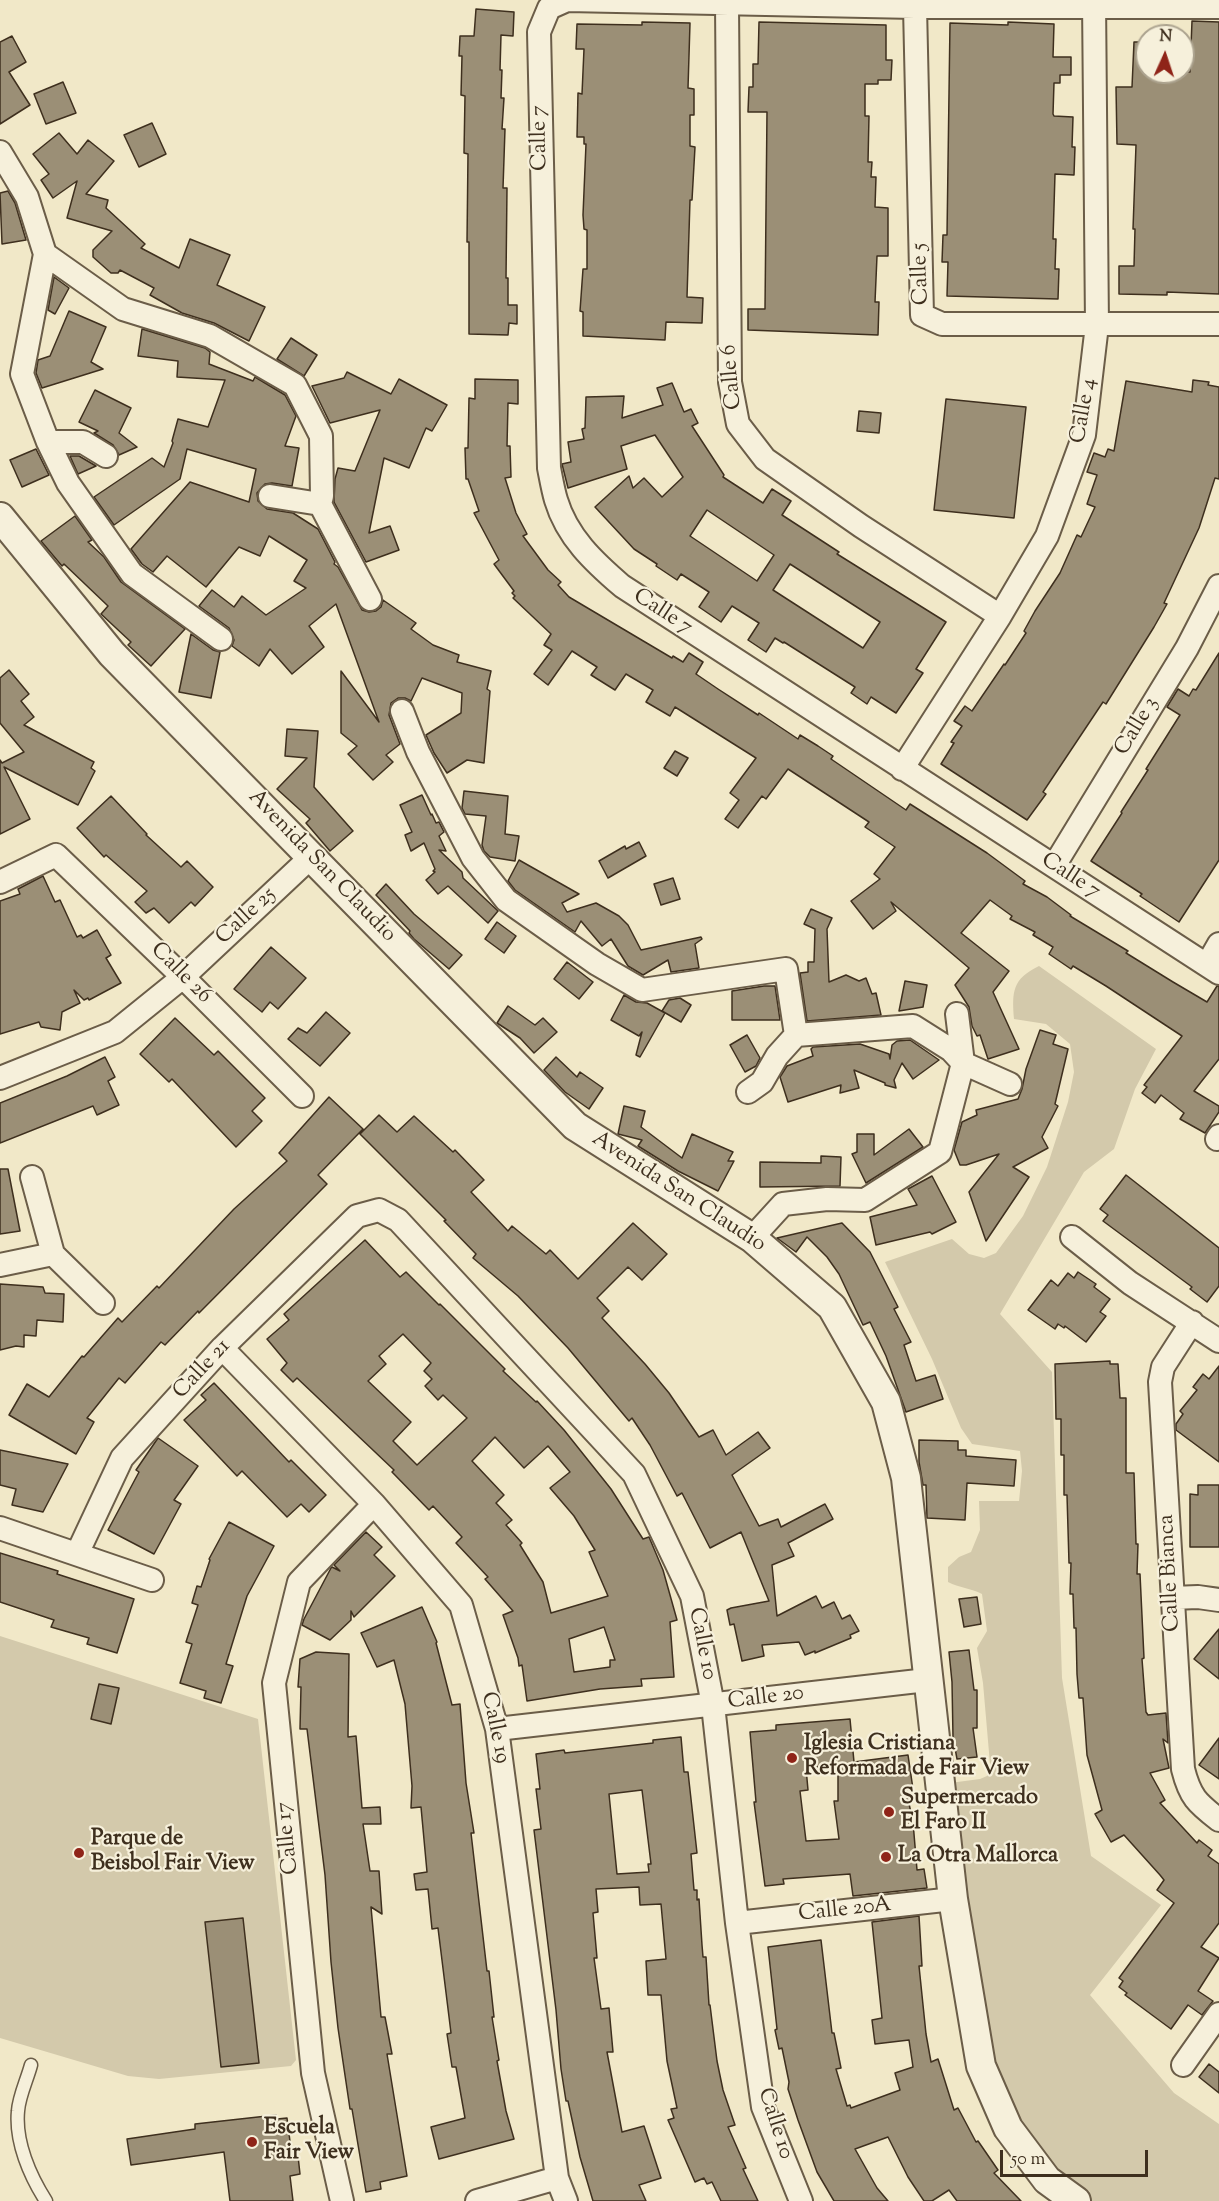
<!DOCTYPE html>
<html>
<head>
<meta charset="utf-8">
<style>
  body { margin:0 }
  #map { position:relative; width:1219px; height:2201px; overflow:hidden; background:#f1e8c8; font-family:"Sorts Mill Goudy",serif }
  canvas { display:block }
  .north { position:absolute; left:1135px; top:24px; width:60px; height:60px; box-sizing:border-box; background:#f6f0db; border:2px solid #aca38f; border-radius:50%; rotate:3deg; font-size:16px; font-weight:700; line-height:24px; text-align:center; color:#3e2f1e }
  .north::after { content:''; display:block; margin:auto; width:21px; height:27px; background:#8f2418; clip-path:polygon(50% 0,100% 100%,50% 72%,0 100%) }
  .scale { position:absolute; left:1000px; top:2150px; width:148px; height:27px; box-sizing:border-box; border:3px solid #3e2f1e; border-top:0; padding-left:8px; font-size:18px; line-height:21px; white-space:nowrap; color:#3e2f1e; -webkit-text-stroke:4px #f6f0db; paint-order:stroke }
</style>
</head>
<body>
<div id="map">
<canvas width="1219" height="2201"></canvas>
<div class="north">N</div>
<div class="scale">50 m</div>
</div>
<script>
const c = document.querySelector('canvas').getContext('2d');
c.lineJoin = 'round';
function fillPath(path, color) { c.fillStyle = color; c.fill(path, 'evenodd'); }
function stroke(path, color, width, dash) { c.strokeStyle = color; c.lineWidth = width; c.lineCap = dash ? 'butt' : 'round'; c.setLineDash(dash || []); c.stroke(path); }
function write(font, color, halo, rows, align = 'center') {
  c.font = font + ' "Sorts Mill Goudy",serif'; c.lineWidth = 4.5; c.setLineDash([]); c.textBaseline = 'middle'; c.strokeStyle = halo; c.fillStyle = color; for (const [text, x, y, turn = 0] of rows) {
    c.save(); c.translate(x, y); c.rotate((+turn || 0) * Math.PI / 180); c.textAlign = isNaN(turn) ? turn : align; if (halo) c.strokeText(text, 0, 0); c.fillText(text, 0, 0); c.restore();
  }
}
const green = new Path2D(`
  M1039 966 1156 1049 1135 1089 1114 1149 1084 1172 1000 1314 1052 1372 1062 1678 1091 1856 1161 1905 1090 1995 1174 2093 1219 2124V2201H1091L1055 2174 1018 2125 994 2064 982 2009 950 1783 980 1779 987 1776 990 1764 983 1683 977 1648 987 1631 982 1594C971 1588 959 1588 948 1582V1567L959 1557 971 1552 980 1530 979 1501H1019L1022 1471 1020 1451 972 1444 961 1428 932 1359 885 1262 952 1239 969 1254 984 1258 996 1253 1023 1216 1047 1167 1068 1102 1074 1072 1070 1044 1046 1024 1014 1019C1012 992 1012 979 1039 966Z
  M0 1636 258 1719 296 2060 291 2066 159 2079 128 2076 0 2038Z`);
const building = new Path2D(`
  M476 9 514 12 513 36 501 35 500 70H502L501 98H504L502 129H505L503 188H507L506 278H508V305H517V324L509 323 508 335 469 334V242H467L468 154 464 153 465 96 461 95 462 56H459L460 36H474Z
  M1192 21 1219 22V294L1167 292V295L1119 294V266H1134L1135 229H1133L1136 145 1117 144 1116 87H1132L1134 42H1147V72H1190Z
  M642 22 690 23 688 88 694 89V115H690V146L695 147 692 200H690L687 297 703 298 702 323 666 322 665 340 583 336V312L580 311 583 269H587V230L584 229 583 215 586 144H584V137H577L578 93 582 94 584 49H576L577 24 642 25Z
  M759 22 886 25V60H892L891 80H878V84H865V116H869L868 162H872L871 177H876L875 207 888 208V256H877L875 302H879L878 335 748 330V309H765L767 112H748L749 87H753V64H758Z
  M1008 22 1054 24 1053 57H1071V75H1060V83H1054L1053 114 1054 116 1073 117 1072 147H1075L1074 175 1055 174 1053 239H1056L1055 269H1059L1058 299 947 296 948 262H942L943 235H947L950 23 1008 25Z
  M12 36 26 62 9 72 30 105 0 124V42Z
  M63 82 76 113 46 124 34 94Z
  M152 123 166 154 139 167 124 135Z
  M59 133 77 154 88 140 114 161 86 194 108 200 106 208 145 244 141 248 179 268 190 239 230 255 217 285 265 307 249 341 214 323 182 313 150 295 154 288 120 270 118 273H111L93 257V250L112 231 67 218 77 181 53 198 41 180 49 174 33 154Z
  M8 191 15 203 26 240 2 244 0 193Z
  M54 277 69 288 55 314 48 310Z
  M69 311 106 327 91 362 103 369 42 388 36 373 38 360 50 356Z
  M142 329 205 348 210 352 209 364 253 381 255 377 285 395 296 416 285 446 299 448 292 486 272 483 265 484 257 493 258 501 267 509 293 513 318 529 335 562 334 564 338 567 362 610 369 612 376 611 381 607 383 600 416 623 411 629 433 645 459 655 457 662 491 671 487 689 490 691 484 763 467 760 447 773 434 753 426 735 461 713 462 693 422 678 411 701 405 698H398L391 703 389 715 400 744 386 755 393 762 373 780 348 754 357 746 341 733V671L379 722 336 604 309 626 324 647 292 674 270 649 259 666 232 646 234 640 229 628 199 606 212 590 234 607 242 596 266 615 306 588 294 581 307 560 269 536 260 556 239 547 206 587 167 556 153 572 142 564 131 549 190 482 249 502 256 469 187 449 180 479 114 525 94 497 152 458 164 467 173 443 172 441 178 419 208 427 225 380 177 377 178 361 138 356Z
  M291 338 317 355 304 376 277 359Z
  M347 372 391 394 399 379 447 405 432 431 426 428 409 468 384 458 369 533 390 526 399 550 366 562 334 502 335 479 338 468 355 471 380 410 330 423 312 386 344 378Z
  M475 379 518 380V404L508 403 507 446H510L511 477 505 478 516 513 527 534 523 536 548 570 561 582 558 585 569 597 672 658 673 656 683 662 689 653 703 662 696 674 718 689 758 715 759 713 798 739 800 735 818 746 833 756 831 759 906 810 910 804 987 853 1025 881 1023 884 1047 897 1071 915 1070 916 1128 951 1126 953 1173 982 1207 1002 1217 986H1219V1059L1194 1091 1219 1106V1112L1205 1133 1180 1119 1184 1113 1161 1095 1155 1103 1142 1093 1147 1087 1144 1085 1182 1036 1106 986 1073 966 1071 969 1049 954 1053 947 1033 935 1035 932 1010 919 1012 916 990 900 961 933 1009 971 993 992 1019 1049 988 1059 980 1035 977 1036 972 1026 969 1007 955 985 969 968 891 902 896 911 873 929 851 901 880 879 874 874 895 847 865 827 869 822 788 769 766 799 762 796 738 828 725 819 739 800 730 793 756 758 675 707 670 716 646 702 653 690 626 674 615 690 591 675 597 667 572 651 548 685 534 674 552 650 544 645 551 634 513 598 515 596 512 593 514 591 494 564 499 560 474 513 479 511 468 479H466L465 448H468L469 398 475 399Z
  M1193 380 1209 382 1208 385 1219 387V479L1215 478 1199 528 1164 603 1167 604 1154 627 1106 704 1103 702 1043 792 1046 794 1027 820 941 764 954 743 951 742 962 726 954 721 965 706 972 711 1004 664 1005 665 1026 633 1024 631 1035 611 1060 573 1077 535 1081 537 1095 507 1087 504 1097 475 1087 472 1094 453 1105 457 1108 449 1114 451 1126 381 1192 392Z
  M672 383 684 412 691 409 698 423 692 426 724 475 723 477 763 503 772 489 791 501 782 515 839 552 837 554 946 622 916 669 923 673 896 713 871 697 867 704 851 693 855 687 784 642 783 643 775 638 766 652 748 640 759 623 732 606 721 622 699 607 709 592 681 574 677 580 656 566 657 564 634 549 595 507 629 476 633 488 644 478 662 497 683 477 655 435 621 446 627 469 568 488 562 464 571 462 568 442 584 439 582 429 585 428 586 397 624 396 622 418 663 405 657 388ZM707 510 774 555 757 581 690 536ZM790 564 880 622 863 648 773 590Z
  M95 390 131 408 119 433 137 447 119 455 113 445 94 433 98 431 79 422Z
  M946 399 1026 407 1014 518 934 510Z
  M859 411 881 413 879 433 857 431Z
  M36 449 49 475 22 487 10 460Z
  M70 456H79L96 466 78 474Z
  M75 516 92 540 88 542 104 557 121 582 185 629 151 666 128 645 131 642 101 614 108 606 64 564 62 566 41 541Z
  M191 634 213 650 220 652 211 698 179 692Z
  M1219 653V860L1179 922 1140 896 1142 894 1091 861 1122 813 1121 812 1148 770 1146 769 1180 715 1167 707 1178 689 1189 696 1193 689 1196 690Z
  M9 670 29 694 21 701 34 717 24 725 94 762 91 768 95 771 78 805 4 767 30 819 0 834V760L2 763 24 752 0 723V678Z
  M287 729 318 731 314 787 353 831 330 851 306 823 310 819 277 789 307 758 285 756Z
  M675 751 688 758 677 776 664 768Z
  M464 791 508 796 505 834 519 836 515 861 490 857 484 851 482 845 486 816 465 814 462 808Z
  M422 795 431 815 432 814 436 823 439 822 444 832 439 836 446 851 439 850 462 872 463 878 498 911 488 923 448 886 438 894 426 880 435 872 433 871 435 869 424 843 411 851 405 835 412 832 400 805Z
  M111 796 147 834 146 835 181 867 187 861 213 887 195 906 191 902 169 923 154 908 146 913 135 902 147 891 106 855 104 857 77 828Z
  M639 842 646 856 608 878 599 861 625 846 626 849Z
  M519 860 579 894 562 903 567 912 596 903 619 916 628 925 641 950 701 937 702 939 695 944 699 968 671 972 668 960 643 975 628 966 611 939 602 946 581 921 575 932 515 890 508 881Z
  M43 876 55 902 60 900 77 937 81 935 83 938 97 930 111 955 106 958 121 983 89 1000 88 998 84 1000 74 990 80 1003 62 1012 60 1030 41 1027 39 1022 0 1034V901L20 894 18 889Z
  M673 878 680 899 661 905 654 884Z
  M386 884 414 914 462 955 449 969 414 939 409 933 410 931 376 895Z
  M811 909 832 918 827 929 829 982 846 975 859 981 866 978 872 994 876 993 881 1015 807 1021 800 973 808 972V962H814L815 929 804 924Z
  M497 922 516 936 504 953 485 939Z
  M271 947 306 978 278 1009 270 1002 262 1012 234 989Z
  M567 962 593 982 579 999 554 979Z
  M905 981 927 985 923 1007 899 1011Z
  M764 986H775L780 1020H732V991Z
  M624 995 636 1002 647 1003 665 1013 640 1057 636 1055 642 1032 639 1036 611 1020Z
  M680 998 691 1005 681 1022 662 1011 669 1000Z
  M508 1006 535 1025 543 1018 557 1032 534 1053 520 1038 497 1023Z
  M326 1012 350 1033 320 1066 288 1039 298 1028 307 1033Z
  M175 1018 214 1055 218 1051 265 1098 252 1111 262 1121 236 1147 172 1079 169 1082 140 1054Z
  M1040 1030 1056 1035 1053 1044 1068 1049 1055 1104 1058 1106 1042 1137 1048 1148 1013 1167 1029 1177 986 1241 969 1192 999 1154 966 1165H960L954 1150 962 1122 977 1115 976 1110 1018 1099 1022 1089 1026 1069Z
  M747 1035 760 1058 756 1066 745 1072 730 1045Z
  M910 1040 939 1060 913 1079 902 1063 894 1080 896 1088 885 1085V1083L854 1070 859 1088 840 1093 841 1085 788 1102 780 1077 787 1066 813 1056 811 1049 813 1047 860 1044 889 1054 890 1059 892 1045 897 1041Z
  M105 1057 115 1077 108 1081 119 1105 97 1115 93 1106 0 1143V1103L67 1076Z
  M556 1057 577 1077 580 1072 603 1088 589 1109 565 1092 544 1070Z
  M329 1097 363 1129 318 1175 327 1184 199 1313 198 1311 165 1345 161 1342 125 1383 119 1378 87 1418 94 1422 76 1454 9 1415 27 1384 49 1397 82 1356 84 1357 118 1318 122 1322 157 1286 159 1288 234 1209 287 1161 279 1153Z
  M624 1106 645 1111 641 1127 682 1158 692 1134 733 1152 728 1161H734L718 1191 678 1171 638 1146 642 1140 618 1134Z
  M379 1115 397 1132 414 1116 453 1152 455 1150 484 1180 471 1192 508 1231 512 1226 546 1254 550 1250 578 1279 633 1223 667 1254 642 1280 628 1267 597 1298 609 1311 602 1318 645 1364 669 1393 699 1437 713 1430 726 1455 758 1432 770 1448 732 1475 759 1526 778 1519 781 1527 825 1504 833 1519 788 1543 794 1556 772 1565 777 1616 816 1596 822 1608 834 1602 842 1619 850 1615 859 1631 850 1635 851 1638 815 1653V1651L805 1655 799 1642 762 1645 764 1656 742 1661 734 1624 730 1625 727 1610 731 1608 769 1601 741 1532 710 1548 682 1493 677 1496 650 1445 632 1418 629 1421 568 1348 518 1296 473 1258 476 1254 444 1221 446 1220 360 1134Z
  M909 1129 923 1147 866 1183 852 1154 857 1152V1134H874V1155Z
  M821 1156 841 1157 840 1186 760 1187V1162L821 1163Z
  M0 1169H8L20 1231 0 1234Z
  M1126 1175 1219 1248V1286L1207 1302 1190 1289 1192 1287 1103 1221 1108 1215 1100 1209Z
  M932 1176 956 1222 932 1234 930 1232 876 1245 870 1217 917 1205 908 1189Z
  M842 1223 870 1252 898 1307 894 1309 911 1342 904 1345 916 1381 935 1375 943 1399 906 1412 886 1356 870 1322 863 1325 839 1274 827 1257 807 1237 796 1252 777 1238Z
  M365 1240 400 1277 406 1272 439 1305 440 1304 505 1369 503 1371 536 1402 537 1401 564 1430 611 1489 643 1539 649 1537 663 1570 677 1620 670 1622 674 1677 641 1679 642 1686 600 1689 527 1701 522 1665 519 1666 518 1658 503 1615 513 1611 485 1579 488 1577 456 1543 462 1537 433 1506 429 1510 392 1472 394 1470 297 1378 293 1382 281 1370 287 1363 267 1339 289 1320 284 1314ZM403 1334 431 1363 424 1371 432 1379 425 1386 438 1400 443 1395 467 1418 417 1465 393 1441 411 1422 368 1381 386 1364 379 1356ZM495 1437 524 1468 548 1446 570 1472 550 1488 574 1516 595 1550 589 1552 608 1596 551 1613 543 1582 520 1545 522 1543 506 1525 512 1520 496 1503 504 1495 472 1461ZM604 1627 615 1660H610V1667L574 1672 569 1639Z
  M1078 1272 1096 1284 1094 1287 1110 1299 1100 1312 1106 1316 1086 1342 1065 1326 1064 1328 1058 1324 1055 1329 1028 1310 1051 1280 1058 1286 1068 1273 1074 1278Z
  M0 1284 43 1287 45 1293 64 1294 63 1322 37 1320 36 1336 24 1335V1347L16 1346 0 1350Z
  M1110 1361V1364H1118L1120 1398H1126V1473H1134L1136 1544H1138L1137 1574H1140L1144 1658 1142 1659 1146 1712 1148 1715 1166 1713 1168 1743 1163 1739 1169 1768 1150 1773 1165 1800 1160 1803 1197 1843 1199 1840 1212 1850 1208 1856 1219 1864V1923L1201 1947 1219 1958 1198 1991 1213 2001 1202 2015 1188 2005 1171 2029 1125 1995 1127 1993 1119 1987 1123 1981 1119 1978 1174 1903 1157 1890 1164 1880 1160 1875 1124 1835 1111 1842 1095 1814 1102 1810 1087 1755 1083 1698H1079L1077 1674 1076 1628H1074L1073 1594H1070L1071 1563H1069L1067 1495H1064V1455H1061V1419H1056L1055 1364Z
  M1219 1366V1462L1176 1430V1424L1183 1414 1180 1411 1197 1390 1193 1387 1203 1374 1209 1379Z
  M214 1383 289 1462 291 1460 326 1495 309 1512 301 1504 287 1517 242 1471 237 1476 184 1420 206 1400 201 1395Z
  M158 1438 198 1466 174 1500 181 1504 154 1554 108 1530 139 1472 136 1470Z
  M919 1440 958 1441V1450H966V1456L1016 1460 1014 1486 967 1483 965 1520 927 1518 926 1485H923L919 1462Z
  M0 1450 68 1464 43 1512 12 1505 16 1489 0 1485Z
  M1198 1485H1219V1547H1190V1494L1198 1495Z
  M229 1522 274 1546 247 1596 226 1664 233 1666 221 1703 204 1698 206 1691 180 1683 192 1644 186 1642 198 1605 192 1603 197 1586 201 1587 210 1560 209 1559Z
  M366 1532 382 1547 374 1555 395 1576 354 1617 351 1611V1620L330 1640 302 1625 304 1619 331 1568 332 1567 340 1571 334 1565Z
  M0 1553 58 1571 57 1574 134 1599 117 1653 87 1644 89 1638 51 1627 54 1620 0 1602Z
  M977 1597 981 1624 964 1627 959 1599Z
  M422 1607 437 1642 436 1643 452 1705 460 1704 466 1783 474 1833H471L487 1971H489L494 2017H492L499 2060 497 2061 506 2111 514 2139 439 2159 431 2127 465 2118 456 2067H452L447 2034 451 2033 438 1928 432 1929 428 1889 416 1890 414 1874 427 1872 421 1807 411 1808 412 1786 405 1704 394 1660 377 1667 361 1633Z
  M1219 1629V1679L1194 1659Z
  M969 1650 974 1690H977V1728H973L977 1757 957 1759 953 1737 952 1682 949 1652Z
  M316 1652 349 1654 348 1737 356 1736 362 1808 380 1807 381 1824H363L370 1871H379L382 1914 371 1907 381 2017H385L392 2054H387L407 2176 380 2182 381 2189 366 2192 352 2109H350L338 2028 331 1962 325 1875 307 1729H300L301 1687H298L300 1659Z
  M99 1684 119 1688 111 1724 91 1719Z
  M850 1719 854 1762 908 1755 913 1789 906 1790 913 1822 917 1870 924 1869 927 1888 853 1896 850 1874 783 1879 784 1884 765 1886 754 1802H756L750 1732 776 1730V1725ZM838 1765V1801H834L839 1839 806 1841 800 1791 808 1790 806 1768Z
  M681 1737 684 1772H688L697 1853 691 1854 694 1890H697V1900L699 1899 702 1945 703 1957H706L709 2005H710L717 2061 723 2090 735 2125 728 2127 746 2168 743 2169 758 2201H721L712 2182 707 2184 704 2178 695 2182 668 2120 674 2118 671 2109 677 2108 667 2061 661 1995H648L646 1961 666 1959 661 1904 640 1905 639 1887 596 1889 598 1912 593 1913 597 1958H594L601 2009 609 2008 613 2052H607L622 2132 644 2126 661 2178 639 2185 646 2201H593L580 2157 568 2101H566L561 2069 556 2010 534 1830 541 1829 536 1789H540L536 1754 564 1750 565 1753 653 1743V1740ZM642 1790 651 1864H648L649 1872 617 1874 609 1794Z
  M1219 1738V1779L1199 1765Z
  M919 1916 922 1966H919L926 2034 931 2062 938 2059 954 2110 958 2108 976 2142 978 2141 998 2170 994 2173 1021 2201H957L949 2190 932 2201H924L908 2177 888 2137 855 2149 877 2188 888 2201H834L817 2172 798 2120 788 2089 789 2082 782 2048 779 2049 775 2030 777 2029 768 1947 821 1940 832 2033H834L841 2068 836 2069 847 2106 850 2105 851 2108 900 2090 895 2073 913 2067 909 2040 875 2044 872 2020 882 2018 872 1922Z
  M243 1918 259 2063 221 2067 205 1922Z
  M1209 2064 1219 2072V2093L1199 2077Z
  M276 2115 277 2119 287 2118 292 2157 298 2156 300 2174 290 2176 293 2201H230L224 2152 131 2165 127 2139 195 2129V2124Z`);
const service = new Path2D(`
  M31 2065C27 2080 19 2096 18 2111 15 2142 30 2176 46 2201`);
const minor = new Path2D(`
  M727 4 730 382 738 424 765 459 861 526 1000 616
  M915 7 922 315 942 324H1219
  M1219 7H915L567 0 549 8 539 32 549 468C551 478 553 490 556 500 567 537 594 562 622 586L1219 973
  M0 152 27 197 45 254 123 309 210 336 295 385 321 436 322 496 320 504
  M45 254 22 374 48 442 68 483 132 574 221 639
  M48 442H83L106 456
  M270 496 320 504 370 599
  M402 711 418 752 473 858 506 900 597 964 642 990 786 969 796 1035
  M902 769 1000 616 1047 536 1084 435 1097 325 1094 0
  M1054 866 1187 648 1219 586
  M0 882 56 855 183 977 302 1096
  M1207 965 1219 944
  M0 1078 115 1032 183 977 311 857
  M748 1092 762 1082 777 1056 796 1035 913 1026 951 1050 963 1063 1010 1084
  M1217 1139 1219 1136
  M32 1177 53 1254 103 1303
  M1072 1237 1130 1283 1219 1341
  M752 1238 783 1204 827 1199 865 1200 940 1152 963 1063 957 1014
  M0 1265 53 1254
  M1192 1322 1163 1367 1160 1382 1183 1769C1190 1797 1197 1803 1219 1820
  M222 1348 374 1504 461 1605 497 1729 557 2178 566 2201
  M0 1528 152 1580
  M77 1554 122 1458 222 1348 357 1216 379 1210 398 1220 634 1474 692 1596 713 1705 737 1923 763 2107 801 2201
  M1172 1598 1198 1597 1219 1600
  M497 1729 927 1680
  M737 1923 953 1899
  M1183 2065 1219 2014
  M342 2201 313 2073 274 1683 299 1582 374 1504
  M477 2201 557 2178`);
const tertiary = new Path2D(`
  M0 517 112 654 575 1126 752 1238 832 1307 886 1402 906 1478 953 1899 981 2066 1008 2128 1047 2180 1076 2201`);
const markers = [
  [792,1758,6,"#8f2418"],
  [889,1812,6,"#8f2418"],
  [79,1853,6,"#8f2418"],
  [886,1857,6,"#8f2418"],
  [252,2142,6,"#8f2418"]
];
const streetNames = [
  ["Calle 7",541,138,-91],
  ["Calle 5",922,274,-92],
  ["Calle 6",733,377,-95],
  ["Calle 4",1085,411,-80],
  ["Calle 7",662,613,33],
  ["Calle 3",1138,727,-59],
  ["Avenida San Claudio",321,867,46],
  ["Calle 7",1070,877,33],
  ["Calle 25",247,917,-43],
  ["Calle 26",180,974,45],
  ["Avenida San Claudio",678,1193,33],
  ["Calle 21",203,1370,-47],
  ["Calle Bianca",1171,1573,-93],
  ["Calle 10",701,1644,79],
  ["Calle 20",766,1699,-7],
  ["Calle 19",494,1728,78],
  ["Calle 17",289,1838,-96],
  ["Calle 20A",845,1911,-6],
  ["Calle 10",774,2124,72]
];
const poiNames = [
  ["Iglesia Cristiana",804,1745],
  ["Reformada de Fair View",804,1770],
  ["Supermercado",901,1799],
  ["El Faro II",901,1824],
  ["Parque de",91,1840],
  ["Beisbol Fair View",91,1865],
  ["La Otra Mallorca",898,1857],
  ["Escuela",264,2129],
  ["Fair View",264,2154]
];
fillPath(green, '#d3c9ab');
fillPath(building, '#9b8f76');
stroke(building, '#3e2f1e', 1.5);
stroke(service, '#6b5d48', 15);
stroke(minor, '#6b5d48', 26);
stroke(tertiary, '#6b5d48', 32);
stroke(service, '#f6f0db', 12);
stroke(minor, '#f6f0db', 22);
stroke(tertiary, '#f6f0db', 28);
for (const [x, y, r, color] of markers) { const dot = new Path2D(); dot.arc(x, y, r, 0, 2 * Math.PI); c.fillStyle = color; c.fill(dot); stroke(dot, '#f6f0db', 2); }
write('22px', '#3e2f1e', '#f6f0db', streetNames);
write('bold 22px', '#3e2f1e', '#f6f0db', poiNames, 'left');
</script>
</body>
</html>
